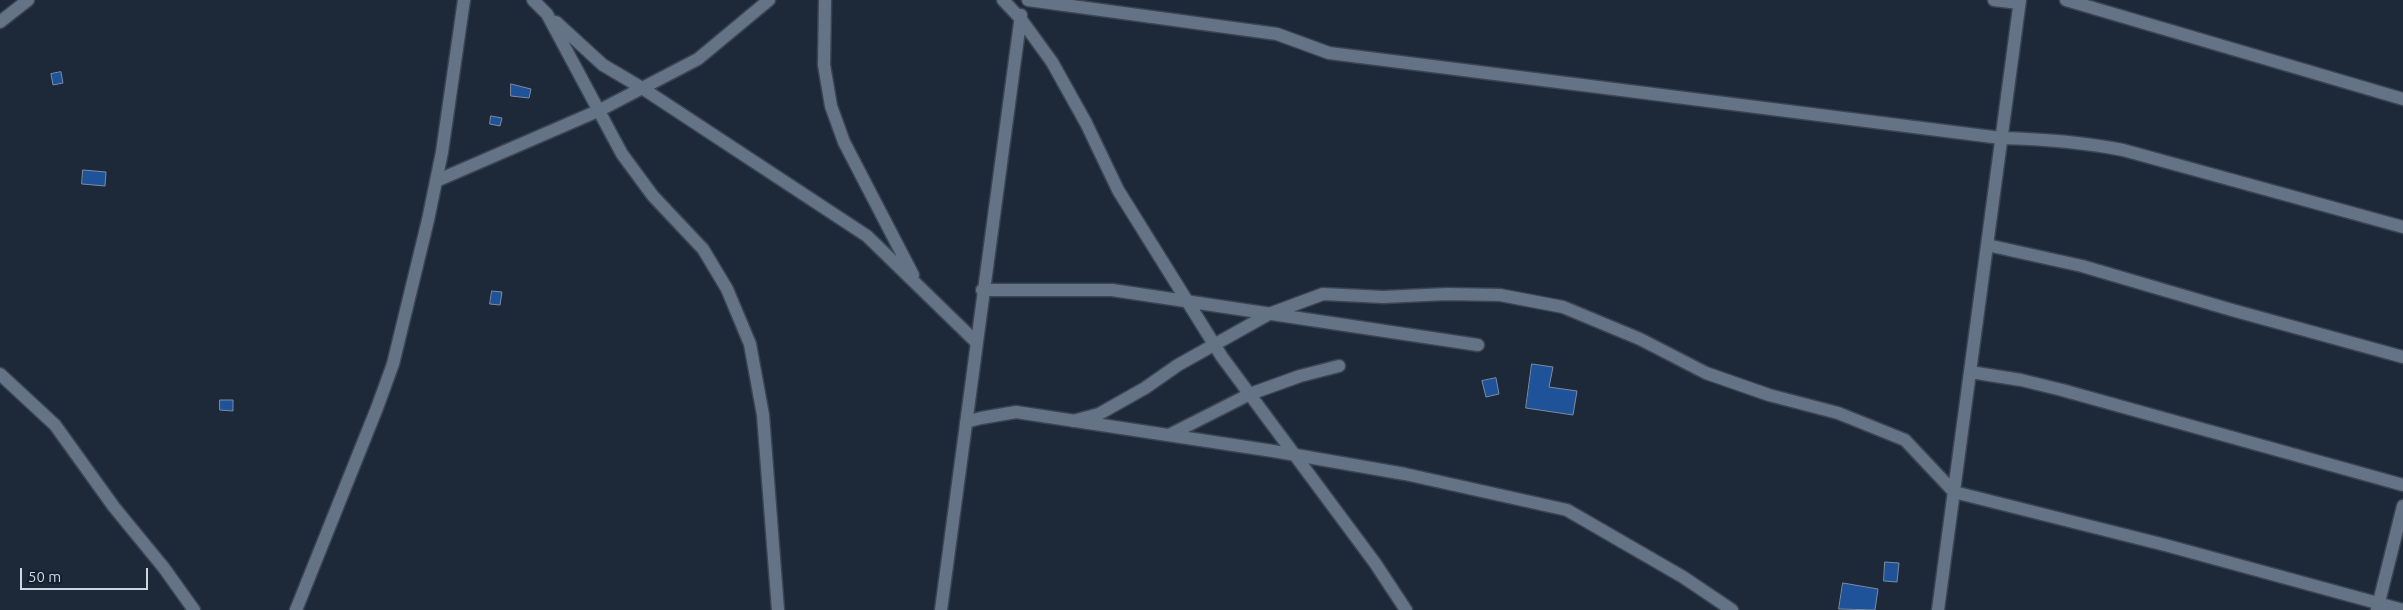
<!DOCTYPE html>
<html>
<head>
<meta charset="utf-8">
<style>
  body { margin:0 }
  #map { position:relative; width:2403px; height:610px; overflow:hidden; background:#1d2939; font-family:Ubuntu,sans-serif }
  canvas { display:block }
  .scale { position:absolute; left:20px; top:568px; width:128px; height:22px; box-sizing:border-box; border:2px solid #ced6e1; border-top:0; padding-left:6px; font-size:15px; line-height:18px; white-space:nowrap; color:#ced6e1; -webkit-text-stroke:4px #141f2f; paint-order:stroke }
</style>
</head>
<body>
<div id="map">
<canvas width="2403" height="610"></canvas>
<div class="scale">50 m</div>
</div>
<script>
const c = document.querySelector('canvas').getContext('2d');
c.lineJoin = 'round';
function fillPath(path, color) { c.fillStyle = color; c.fill(path, 'evenodd'); }
function stroke(path, color, width, dash) { c.strokeStyle = color; c.lineWidth = width; c.lineCap = dash ? 'butt' : 'round'; c.setLineDash(dash || []); c.stroke(path); }
const building = new Path2D(`
  M61 72 63 83 53 85 51 74Z
  M511 84 531 89 529 98 511 96Z
  M491 116 502 118 500 126 490 124Z
  M83 170 106 172 105 186 82 184Z
  M492 291 502 292 500 305 490 304Z
  M1532 364 1553 367 1549 387 1577 391 1573 415 1526 408Z
  M1496 378 1499 394 1486 397 1482 381Z
  M220 400H233V411L220 410Z
  M1885 562 1899 563 1897 582 1884 581Z
  M1843 583 1878 589 1875 610 1839 609Z`);
const street = new Path2D(`
  M533 0 547 14 622 154 653 196 703 249 727 289 750 344 763 415 778 610
  M825 0 824 65 831 106 844 142 913 275
  M1003 0 1020 18 1052 62 1086 123 1118 190 1222 357 1375 563 1406 610
  M1028 0 1277 34 1329 53 2001 138C2043 139 2082 142 2123 150L2403 227
  M1994 0 2019 3
  M2066 0 2403 99
  M0 22 28 0
  M556 22 603 65 642 88 867 236 976 342
  M436 181 600 110 698 59 769 0
  M1987 245 2082 266 2232 310 2403 357
  M982 290H1112L1478 345
  M1970 372 2021 380 2062 390 2403 485
  M0 374 55 425 114 507 164 568 194 610
  M1073 421 1099 414 1145 388 1178 365 1269 314 1323 294 1383 297 1447 294 1500 295 1563 307 1640 339 1706 373 1769 395 1838 413 1905 440 1954 492 2165 545 2403 610
  M966 422 981 418 1016 412 1273 451 1405 474 1567 510 1683 577 1732 610
  M1169 435 1250 394 1300 376 1339 366
  M296 610 377 408 393 364 428 220 442 152 464 0
  M941 610 1021 15
  M1938 610 2020 0
  M2377 610 2403 506`);
fillPath(building, '#1e5299');
stroke(building, '#7d8ca0', 1);
stroke(street, '#3b4452', 15);
stroke(street, '#657387', 12);
</script>
</body>
</html>
